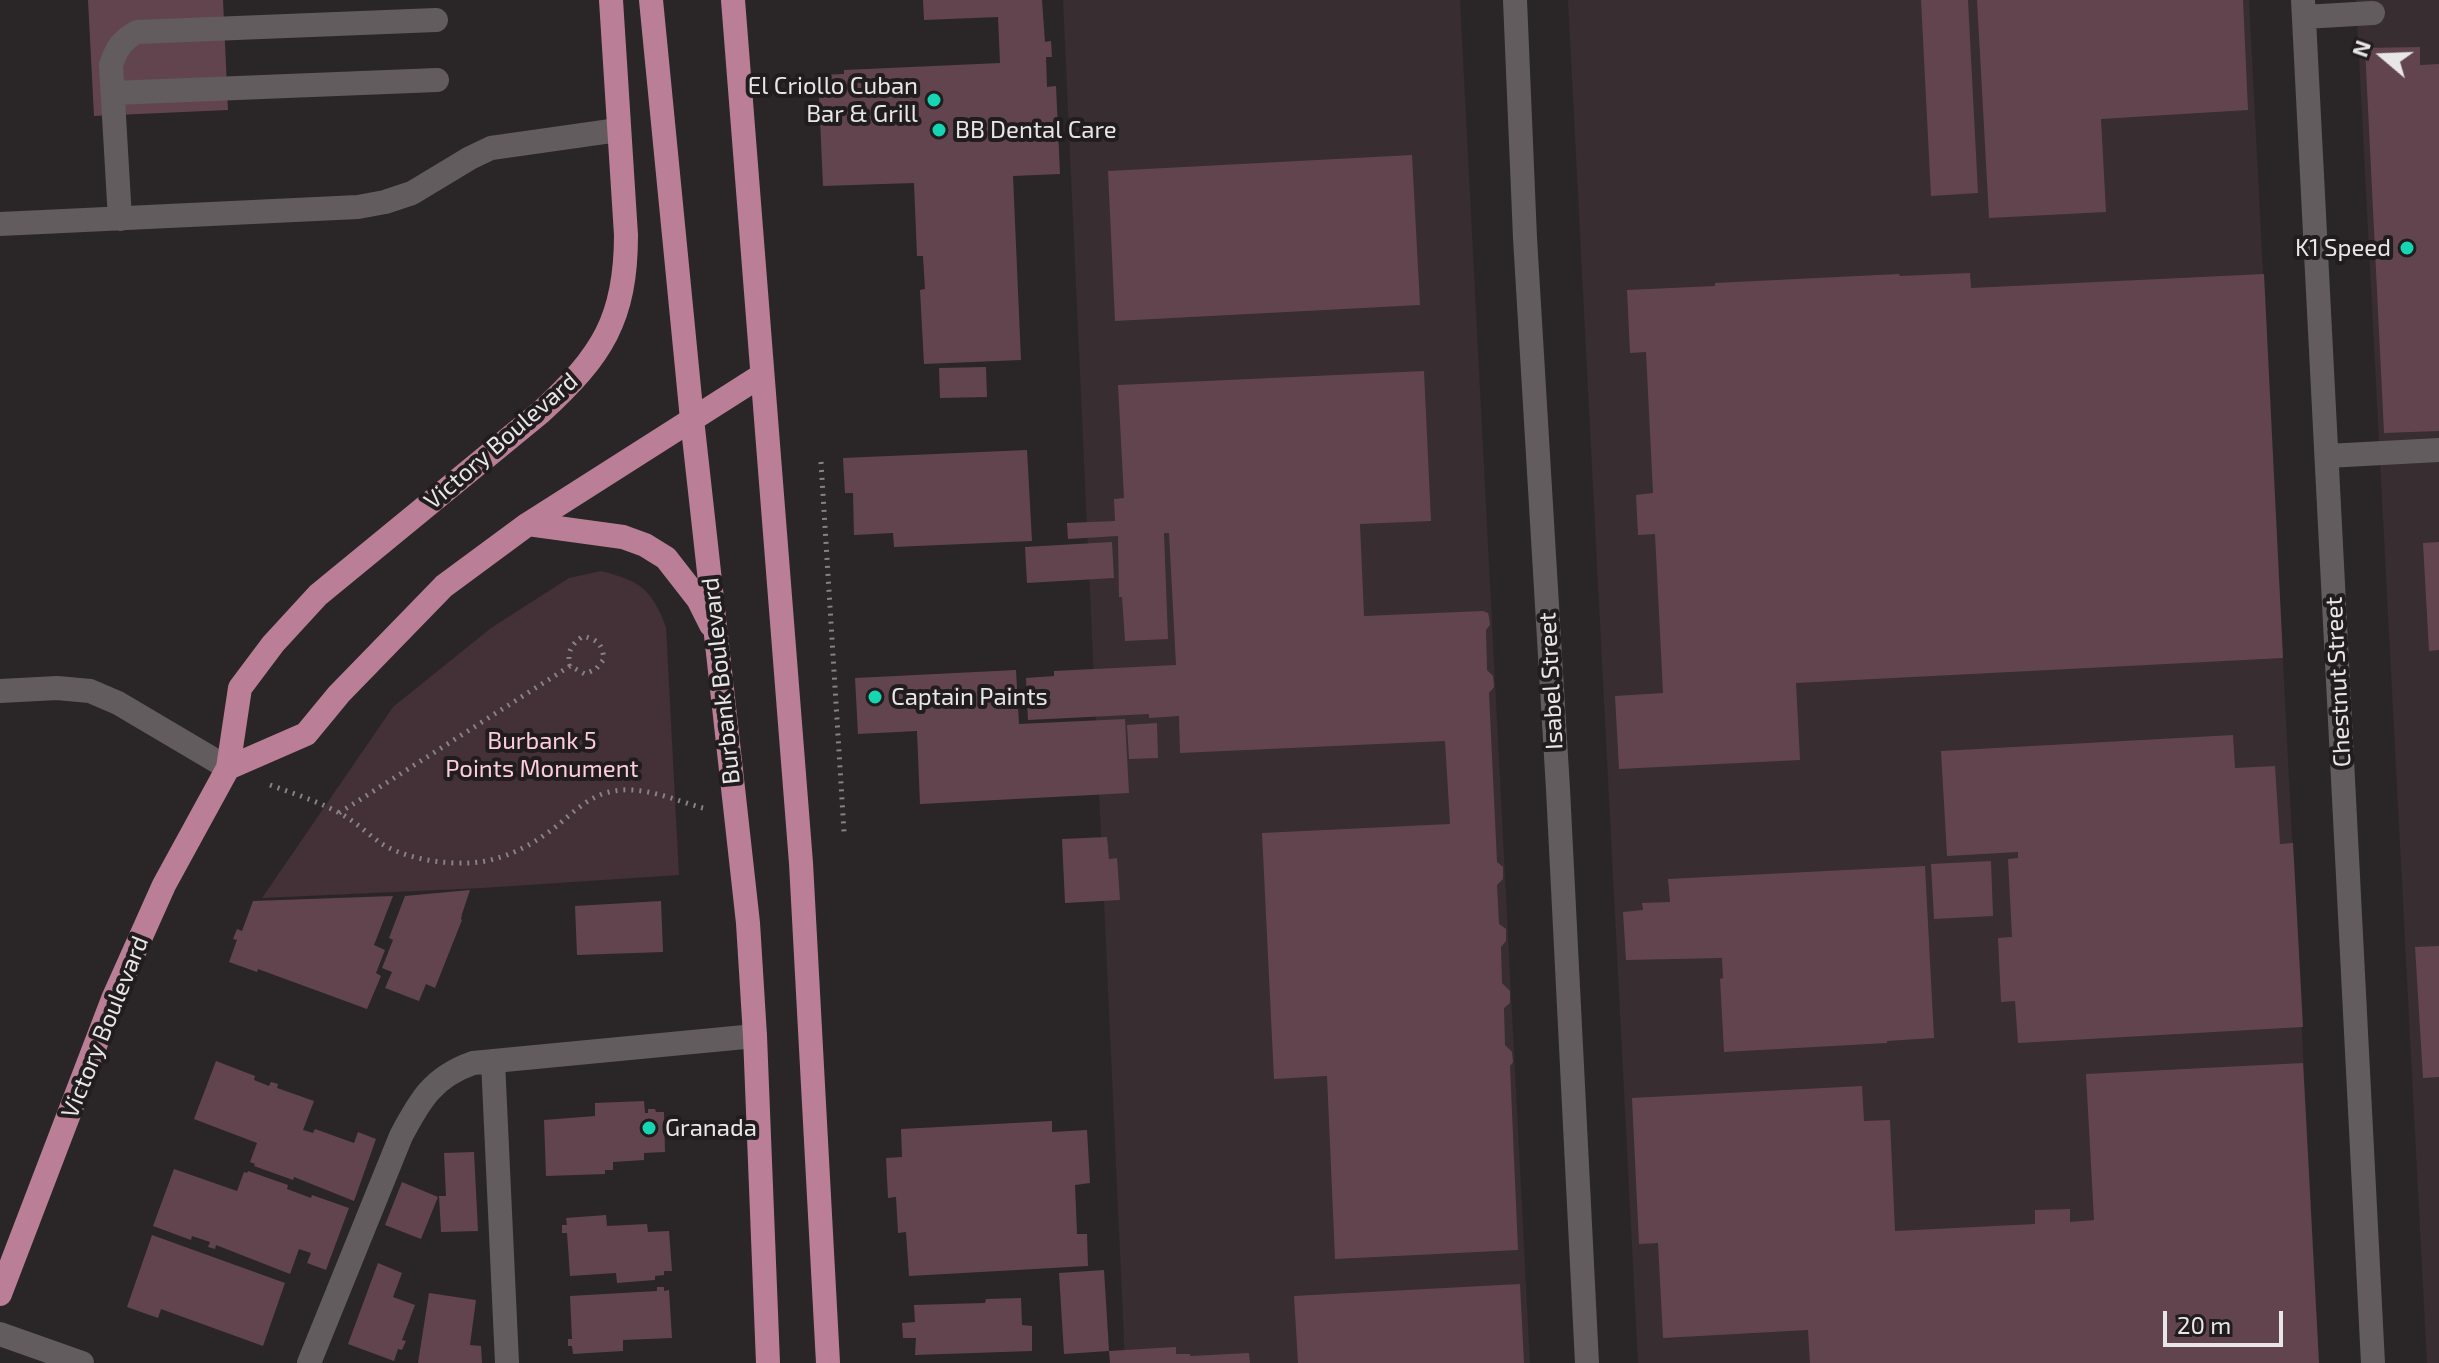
<!DOCTYPE html>
<html>
<head>
<meta charset="utf-8">
<style>
  body { margin:0 }
  #map { position:relative; width:2439px; height:1363px; overflow:hidden; background:#2a2627; font-family:"Exo 2",sans-serif }
  canvas { display:block }
  .north { position:absolute; left:2343px; top:16px; width:80px; height:80px; -webkit-text-stroke:6px #211c1e; paint-order:stroke; rotate:289deg; font-size:22px; font-weight:700; line-height:32px; text-align:center; color:#e9e6e7 }
  .north::after { content:''; display:block; margin:auto; width:28px; height:36px; background:#e9e6e7; clip-path:polygon(50% 0,100% 100%,50% 72%,0 100%) }
  .scale { position:absolute; left:2163px; top:1311px; width:120px; height:36px; box-sizing:border-box; border:4px solid #e9e6e7; border-top:0; padding-left:10px; font-size:24px; line-height:28px; white-space:nowrap; color:#e9e6e7; -webkit-text-stroke:6px #211c1e; paint-order:stroke }
</style>
</head>
<body>
<div id="map">
<canvas width="2439" height="1363"></canvas>
<div class="north">N</div>
<div class="scale">20 m</div>
</div>
<script>
const c = document.querySelector('canvas').getContext('2d');
c.lineJoin = 'round';
function fillPath(path, color) { c.fillStyle = color; c.fill(path, 'evenodd'); }
function stroke(path, color, width, dash) { c.strokeStyle = color; c.lineWidth = width; c.lineCap = dash ? 'butt' : 'round'; c.setLineDash(dash || []); c.stroke(path); }
function write(font, color, halo, rows, align = 'center') {
  c.font = font + ' "Exo 2",sans-serif'; c.lineWidth = 8; c.setLineDash([]); c.textBaseline = 'middle'; c.strokeStyle = halo; c.fillStyle = color; for (const [text, x, y, turn = 0] of rows) {
    c.save(); c.translate(x, y); c.rotate((+turn || 0) * Math.PI / 180); c.textAlign = isNaN(turn) ? turn : align; if (halo) c.strokeText(text, 0, 0); c.fillText(text, 0, 0); c.restore();
  }
}
const built = new Path2D(`
  M1063 0H1460L1530 1363H1125Z
  M1568 0H2249L2319 1363H1638Z
  M2356 0H2439V1363H2427Z`);
const green = new Path2D(`
  M601 571C641 581 651 589 666 627L679 875 482 888 262 898 393 707 491 628 569 578Z`);
const building = new Path2D(`
  M88 0H223L228 110 94 116Z
  M923 0H1042L1045 42 1051 41 1052 57H1046L1047 87 1056 86 1060 174 1013 176 1021 360 924 364 920 290 925 289 923 256H917L914 183 823 186 818 75 844 74V70L1000 63 998 17 924 20Z
  M1921 0H1968L1978 193 1931 196Z
  M1977 0H2243L2248 110 2101 119 2106 212 1989 218Z
  M2420 47V65L2439 64V431L2384 433 2365 48Z
  M1412 155 1420 305 1115 321 1108 171Z
  M1970 273 1971 288 2264 274 2283 658 1796 683 1800 760 1619 769 1615 696 1663 693 1655 534 1638 535 1636 495 1653 493 1646 352 1630 353 1627 290 1715 286V283L1899 274 1900 276Z
  M986 367 987 397 940 398 939 368Z
  M1424 371 1431 521 1360 524 1364 616 1483 611 1488 613 1489 617 1490 625 1486 630 1487 670 1493 676 1494 687 1489 693 1497 862 1503 867V879L1497 885 1499 924 1506 929V941L1501 947 1502 983 1510 991V1003L1504 1008 1505 1045 1512 1052 1513 1062 1510 1066 1518 1250 1335 1259 1327 1076 1274 1079 1262 833 1450 824 1445 741 1180 753 1179 716 1149 718V714L1028 720 1026 678 1054 676V671L1176 665 1169 533H1164L1168 639 1125 641 1122 597H1119L1118 536 1068 539 1067 523 1115 521 1114 499 1124 498 1118 385Z
  M1027 450 1032 541 894 547 893 533 854 535 853 493H845L843 458Z
  M1112 542 1114 578 1027 583 1025 547Z
  M2439 542V650L2429 651 2423 543Z
  M1016 670 1019 724 1125 719 1129 793 920 804 917 731 858 734 855 678Z
  M1157 723 1158 758 1129 759 1127 725Z
  M2233 735 2235 768 2275 766 2280 844 2293 843 2303 1027 2018 1043 2015 1001 2001 1002 1998 938 2012 937 2008 859 2018 858V852L1947 856 1941 751Z
  M1107 837 1109 859 1117 858 1120 900 1065 903 1062 839Z
  M1991 861 1993 916 1934 919 1931 864Z
  M1925 866 1934 1038 1887 1041V1043L1724 1052 1720 979 1723 978 1722 958 1626 960 1623 912 1643 910 1642 903 1670 902 1668 879Z
  M470 890 462 914 461 919 462 920 435 988 426 984 419 1001 385 988 392 972 382 968 393 940 389 938 405 896Z
  M393 896 374 945 385 950 376 973 381 976 367 1009 258 969 257 972 229 962 237 940 233 939 237 929 242 931 253 901Z
  M661 901 663 952 577 955 575 906Z
  M2439 946V1077L2423 1078 2415 947Z
  M216 1061 255 1076 254 1080 269 1086 271 1082 278 1084 277 1088 314 1101 303 1130 313 1133 315 1129 354 1143 358 1132 376 1139 354 1201 294 1177 293 1180 254 1166 255 1164 250 1162 257 1143 194 1119Z
  M2303 1063 2319 1363H1810L1808 1330 1663 1338 1658 1243 1639 1244 1632 1098 1862 1086 1864 1121 1890 1120 1895 1231 2035 1224V1210L2070 1209V1222L2094 1220 2086 1074Z
  M644 1101 645 1113H648V1109H655L656 1112H664L665 1152 644 1153V1160L613 1162V1170H605V1174L546 1176 544 1120 595 1116V1103Z
  M1052 1121V1132L1087 1130 1090 1183 1075 1185 1077 1234H1087L1088 1266 909 1276 906 1232 898 1233 896 1197 888 1198 886 1158 902 1157 901 1129Z
  M474 1152 478 1231 441 1232 439 1196H446L444 1153Z
  M174 1169 237 1191 244 1172 247 1173 248 1171 288 1185 287 1189 311 1198 312 1195 349 1208 326 1270 307 1263 311 1253 299 1249 290 1274 216 1245 215 1249 208 1247 210 1242 192 1236 191 1240 153 1226Z
  M402 1182 438 1197 421 1239 385 1225Z
  M606 1215 607 1226 647 1224 648 1232 669 1231 672 1271H664V1275L655 1276V1280L617 1283 616 1273 570 1276 567 1233H562V1225H567L566 1218Z
  M152 1235 285 1283 263 1346 161 1309 158 1318 127 1307Z
  M378 1263 402 1273 393 1297 415 1305 402 1340 406 1341 402 1350 398 1349 394 1361 348 1344Z
  M1104 1270 1109 1351 1064 1354 1059 1273Z
  M1520 1284 1524 1363H1298L1294 1296Z
  M657 1287H664V1291L669 1290 672 1338 623 1340V1351L573 1354 572 1346H568V1339H572L570 1296 657 1291Z
  M429 1293 476 1300 470 1345 481 1346 482 1363H418Z
  M1021 1298 1022 1325 1032 1326V1351L915 1355 916 1338H903L902 1323 915 1322 914 1305 985 1303 986 1299Z
  M1176 1347V1354H1190V1356L1249 1353 1250 1363H1110L1109 1351Z`);
const path = new Path2D(`
  M821 462 844 832
  M270 785C295 794 320 802 343 815 357 823 369 835 382 844 407 859 442 864 470 863 503 861 533 845 558 825 573 812 589 797 609 792 640 784 674 800 703 808
  M339 813 570 666 585 674 596 669 604 659C602 644 598 640 583 636 571 645 567 651 570 666`);
const minor = new Path2D(`
  M1515 0 1525 238 1558 789 1587 1363
  M2303 0 2373 1363
  M2304 17 2373 13
  M113 93 437 80
  M120 219 111 65C116 49 122 40 137 32L436 20
  M0 224 358 207 385 202 412 193 470 158 491 148 618 130
  M2327 456 2439 450
  M0 691 57 688 90 691 118 703 228 768
  M493 1061 507 1363
  M0 1334 82 1363
  M309 1363 401 1136C420 1100 433 1077 473 1063L755 1036`);
const major = new Path2D(`
  M651 0 692 419 748 923 755 1036 768 1363
  M733 0 801 863 828 1363
  M528 524 623 537 645 545 666 558 698 599 711 625
  M228 768 306 734 339 694 444 586 528 524 762 375
  M0 1294 113 999 164 885 228 768 240 688 273 644 318 595 541 412C602 356 626 319 626 235L611 0`);
const markers = [
  [934,100,8,"#15d5b3"],
  [939,130,8,"#15d5b3"],
  [2407,248,8,"#15d5b3"],
  [875,697,8,"#15d5b3"],
  [649,1128,8,"#15d5b3"]
];
const poiNames = [
  ["El Criollo Cuban",918,86,"right"],
  ["Bar & Grill",918,114,"right"],
  ["BB Dental Care",955,130],
  ["K1 Speed",2391,248,"right"],
  ["Captain Paints",891,697],
  ["Granada",665,1128]
];
const streetNames = [
  ["Victory Boulevard",501,441,-41],
  ["Burbank Boulevard",721,681,-96],
  ["Isabel Street",1551,681,-93],
  ["Chestnut Street",2338,682,-93],
  ["Victory Boulevard",105,1027,-68]
];
const parkNames = [
  ["Burbank 5",542,741],
  ["Points Monument",542,769]
];
fillPath(built, '#382d31');
fillPath(green, '#443037');
fillPath(building, '#62444f');
stroke(path, '#868384', 5, [2, 6]);
stroke(minor, '#625c5e', 24);
stroke(major, '#ba7f96', 24);
for (const [x, y, r, color] of markers) { const dot = new Path2D(); dot.arc(x, y, r, 0, 2 * Math.PI); c.fillStyle = color; c.fill(dot); stroke(dot, '#211c1e', 3); }
write('24px', '#e9e6e7', '#211c1e', poiNames, 'left');
write('24px', '#e9e6e7', '#211c1e', streetNames);
write('24px', '#fdccdd', '#211c1e', parkNames);
</script>
</body>
</html>
